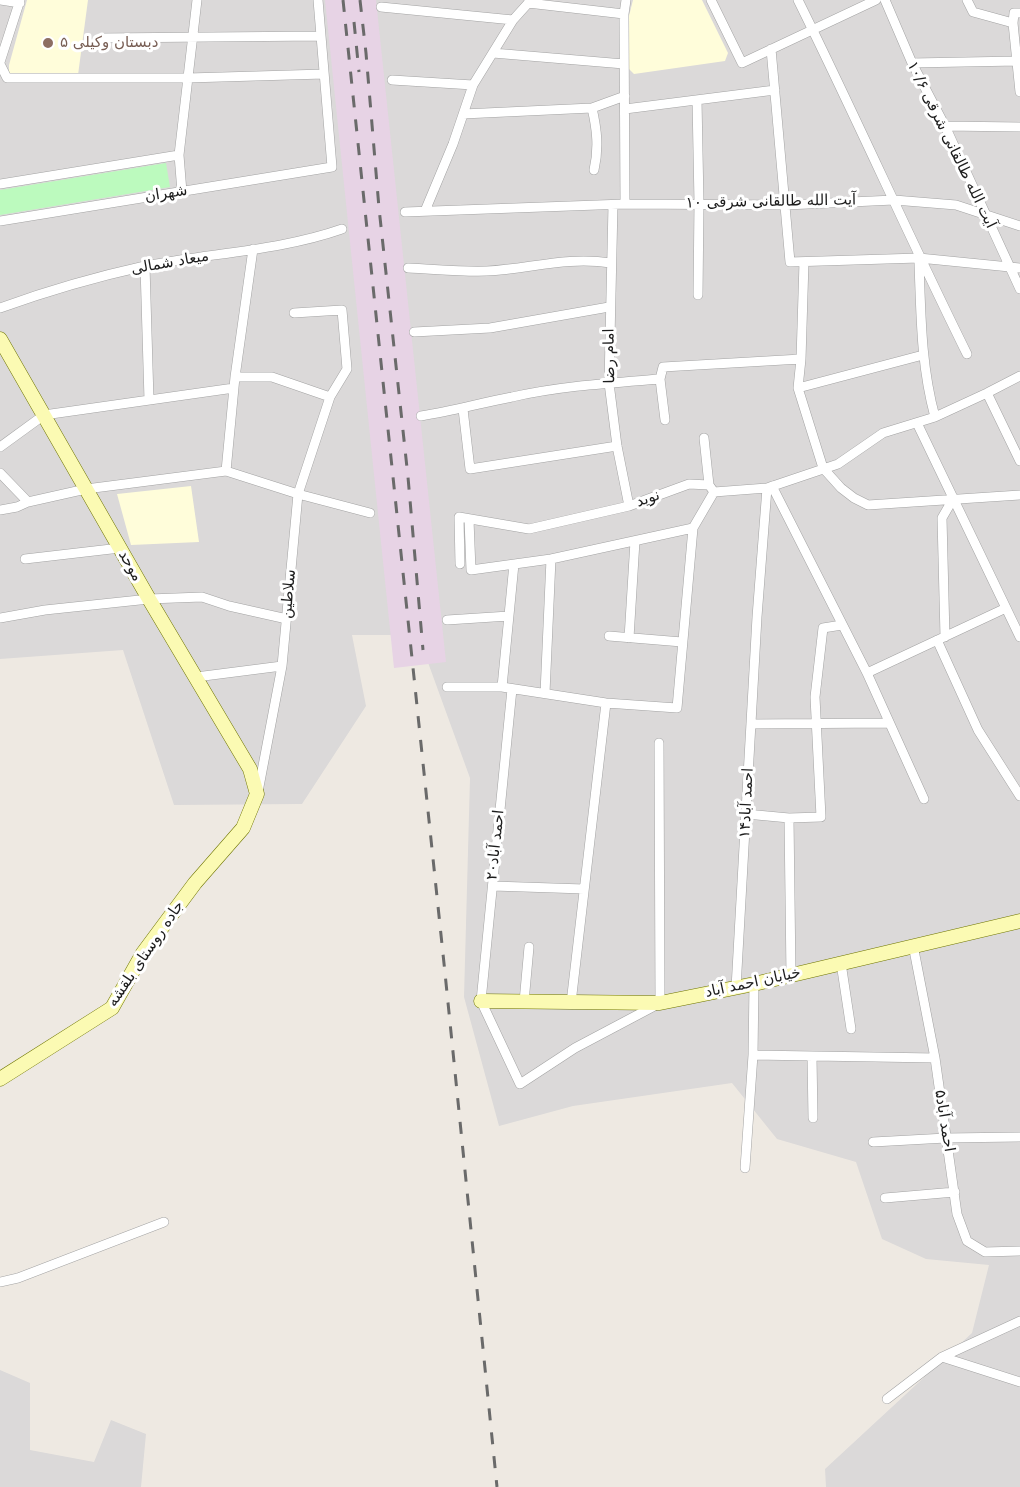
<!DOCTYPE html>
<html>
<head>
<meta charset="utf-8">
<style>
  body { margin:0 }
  canvas { display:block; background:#eee9e2 }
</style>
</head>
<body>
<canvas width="1020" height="1487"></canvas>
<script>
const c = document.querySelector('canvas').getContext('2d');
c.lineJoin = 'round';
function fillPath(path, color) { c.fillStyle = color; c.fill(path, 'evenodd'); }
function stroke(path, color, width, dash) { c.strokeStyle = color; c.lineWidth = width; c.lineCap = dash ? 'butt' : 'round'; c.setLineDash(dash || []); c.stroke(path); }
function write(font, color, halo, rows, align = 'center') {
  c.font = font + ' "DejaVu Sans","Noto Sans Arabic",sans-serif'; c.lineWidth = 6; c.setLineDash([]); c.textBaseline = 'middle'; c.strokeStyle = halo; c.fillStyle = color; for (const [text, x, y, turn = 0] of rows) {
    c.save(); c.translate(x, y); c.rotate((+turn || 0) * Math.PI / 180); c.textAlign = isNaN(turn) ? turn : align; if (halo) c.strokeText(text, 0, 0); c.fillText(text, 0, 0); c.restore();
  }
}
const residential = new Path2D(`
  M0 0H1020V1487H826L825 1469 972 1333 989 1265 926 1259 882 1239 856 1162 777 1139 732 1083 573 1106 499 1126 464 997 470 778 418 635H352L366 706 302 804 174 805 123 650 0 659Z
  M0 1370 30 1383V1450L94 1462 111 1420 146 1434 141 1487H0Z`);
const industrial = new Path2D(`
  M325 0H376L446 662 394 668Z`);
const education = new Path2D(`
  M27 0H88L78 75 9 76V65Z
  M633 0H702L728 53 725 61 634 74 629 69 628 20Z
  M191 486 199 542 131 545 117 494Z`);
const park = new Path2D(`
  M166 163 170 187 0 215V190Z`);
const street = new Path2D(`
  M0 0 20 3
  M711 0 742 63 876 0
  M798 0C856 117 909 237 967 354
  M885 0 912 63 945 126 1020 289
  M967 0 973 12 1013 23
  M528 3 624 14
  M381 7 513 20
  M1020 13H1014L1013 23 1020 92
  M101 38 321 36
  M771 49 790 262 919 258 1020 268
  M493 53 624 64
  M0 62 20 0
  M912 63 1018 61
  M0 64 7 78H188L324 74
  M392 80 473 85
  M697 100 699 203 698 295
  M592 108C597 130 599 148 594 170
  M625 109 775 90
  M463 114 592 108 625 96
  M945 126 1020 127
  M0 184 179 155
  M182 192 179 155 197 0
  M625 204 624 14 626 0
  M613 205 609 383 617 446 629 506
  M425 211 453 144 473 85 513 20 531 0
  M405 212 625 204 786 205 894 200 956 205 1020 226
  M0 221 332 167 318 0
  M804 262 801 359 798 388 823 468 841 488 854 498 868 505 1020 495
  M919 263C921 316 921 366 935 417
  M145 266 149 400
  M408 268C434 269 461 272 487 271 530 269 566 256 611 263
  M0 308C47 291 95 277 145 266 210 253 279 251 342 229
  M414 332 490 328 609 307
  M235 377H272L330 397
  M798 388 923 355
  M987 393 1020 461
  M463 409 470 469 617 446
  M421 416C452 411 481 403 512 397 560 386 611 383 660 379
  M665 420 660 379 663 367 801 359
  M917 423 1020 637
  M704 438 709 485
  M0 447 44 415 234 388
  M226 471 298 494 370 513
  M0 473 28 502 86 489 226 471 235 377 253 249
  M772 486 867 673 924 799
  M0 510 17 507 28 502
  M469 520 471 570 551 559 693 528
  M25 559 120 548
  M460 564 459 517 529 529 629 506 689 484 709 485 714 492 767 488 838 464 883 433 935 417 987 393 1020 376
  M0 618 45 610 149 599 202 597 229 606 287 619
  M447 620 509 616
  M609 636 682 642
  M945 637 942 518 953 499
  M629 638 635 541
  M937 640 978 730 1020 796
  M867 673 1006 608
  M196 677 282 666
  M447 687H502L606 703 677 708 693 528 714 492
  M502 687 514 564
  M512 689 481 1001 520 1084 575 1048 660 1003 659 743
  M545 693 551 559
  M751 724 889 723
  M258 792 282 666 298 494 330 397 347 369 342 310 294 313
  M746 814 789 818 821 817 815 697 823 628 842 625
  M789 818 791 976
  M493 886 584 889
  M913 945 935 1058 957 1214 967 1241 985 1252 1020 1251
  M841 963 851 1029
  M736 988 757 617 767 488
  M524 1002 529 947
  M571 1003 606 703
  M753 1055 935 1058
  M812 1057 813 1118
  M873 1142 946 1138 1020 1137
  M745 1168 753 1055 754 984
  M885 1198 955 1192
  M0 1282 18 1278 164 1222
  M942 1357 1020 1382
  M887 1399 942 1357 1020 1321`);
const secondary = new Path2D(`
  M0 339 149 599 250 769 257 794 243 828 195 883 143 953 112 1008 0 1079
  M481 1001 660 1003 754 984 1020 921`);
const rail = new Path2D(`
  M343 0 445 973 497 1487
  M360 0 366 53 379 208 408 477 423 650
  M354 22 359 72`);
const markers = [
  [48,43,6,"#8d6e63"]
];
const educationNames = [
  ["دبستان وکیلی ۵",60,43]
];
const streetNames = [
  ["آیت الله طالقانی شرقی ۱۰/۶",951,145,64],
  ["شهران",166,194,-9],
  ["آیت الله طالقانی شرقی ۱۰",771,202,-1],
  ["میعاد شمالی",170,263,-10],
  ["امام رضا",610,356,-91],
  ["نوید",648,499,-20],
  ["موحد",130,566,60],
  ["سلاطین",289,594,-85],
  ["احمد آباد۱۴",747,803,-87],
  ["احمد آباد۲۰",496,845,-84],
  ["جاده روستای بلقشه",146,954,-56],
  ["خیابان احمد آباد",753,983,-12],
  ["احمد آباد۵",944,1121,81]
];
fillPath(residential, '#dbd9d9');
fillPath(industrial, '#e7d3e5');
fillPath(education, '#fffdda');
fillPath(park, '#bcfabe');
stroke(street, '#a3a3a3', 10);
stroke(secondary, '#6f7502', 15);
stroke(street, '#fff', 9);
stroke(secondary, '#fbfab3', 14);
stroke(rail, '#6a6a6a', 3, [12, 12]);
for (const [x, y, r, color] of markers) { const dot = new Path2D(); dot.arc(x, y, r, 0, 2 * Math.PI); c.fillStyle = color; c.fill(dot); stroke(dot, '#fff', 2); }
write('15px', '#785e54', '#fff', educationNames, 'left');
write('15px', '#1c1c1c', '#fff', streetNames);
</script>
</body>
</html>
